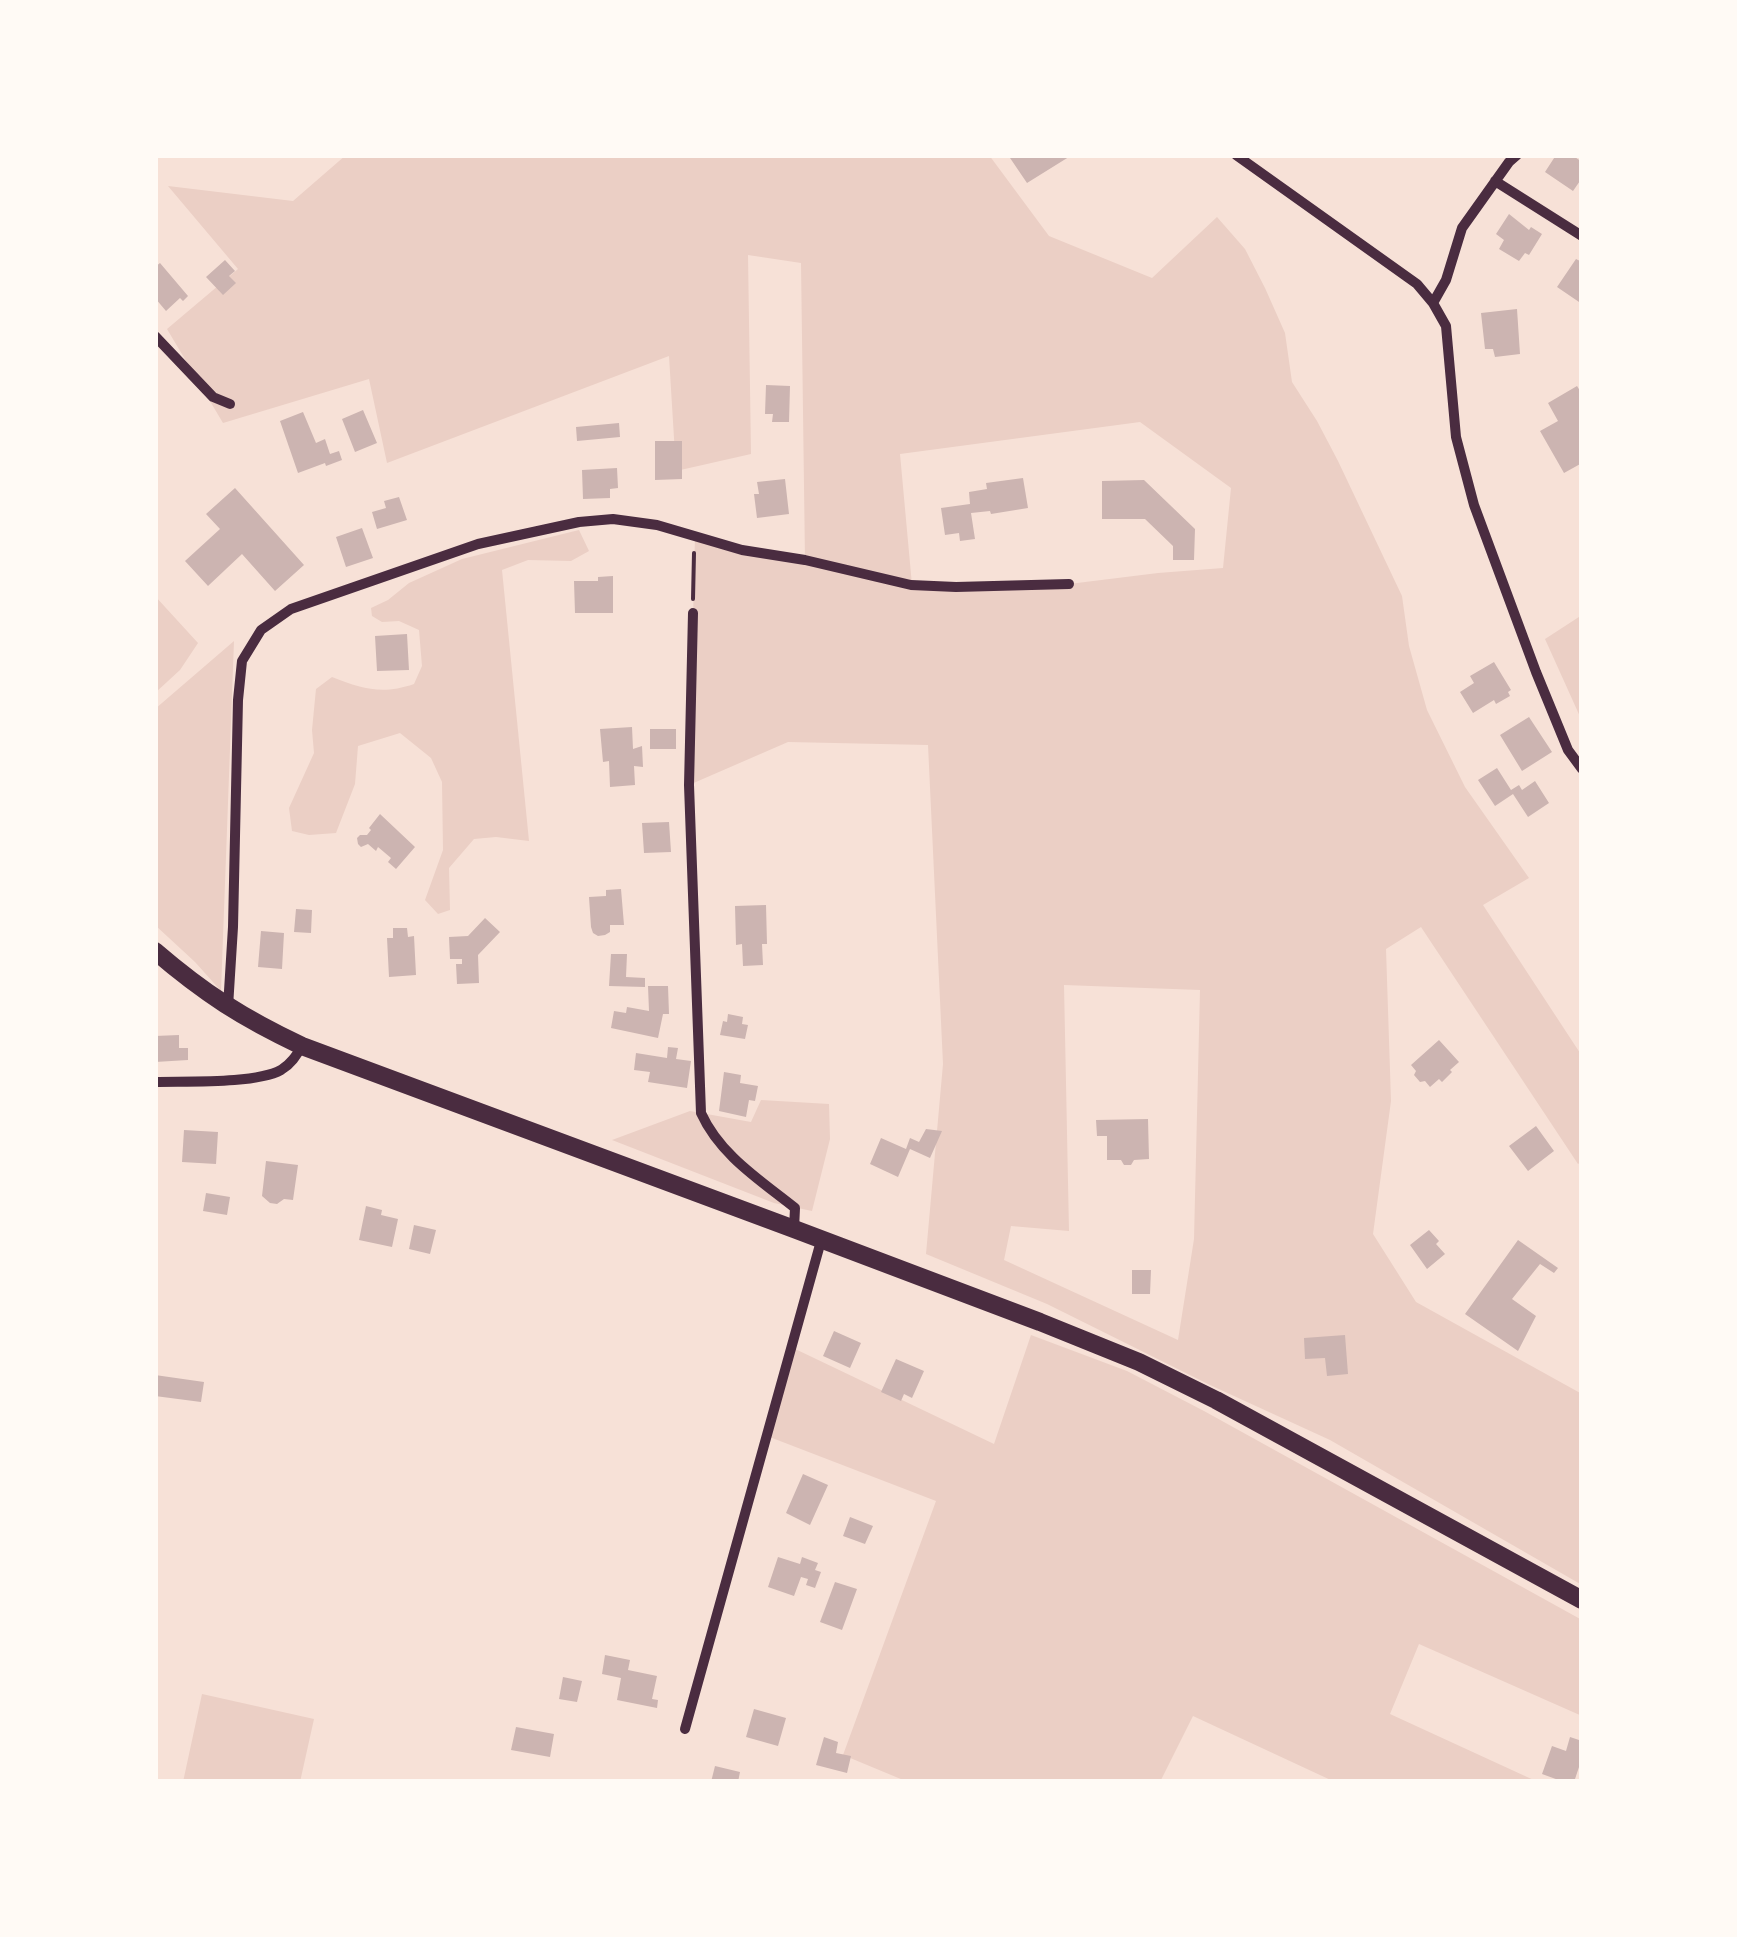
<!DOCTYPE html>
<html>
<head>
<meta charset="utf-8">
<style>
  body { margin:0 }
  #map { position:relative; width:1737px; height:1937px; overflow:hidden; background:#f7e1d7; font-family:"Nunito Sans",sans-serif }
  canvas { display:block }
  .frame { position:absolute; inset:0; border:158px solid #fffaf5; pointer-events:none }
</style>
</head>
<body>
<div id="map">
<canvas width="1737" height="1937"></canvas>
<div class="frame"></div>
</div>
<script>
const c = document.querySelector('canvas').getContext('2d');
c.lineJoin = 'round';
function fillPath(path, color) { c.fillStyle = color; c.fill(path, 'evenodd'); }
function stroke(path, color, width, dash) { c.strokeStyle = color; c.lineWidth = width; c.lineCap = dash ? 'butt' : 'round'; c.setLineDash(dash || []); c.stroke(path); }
const green = new Path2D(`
  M346 155H989L1049 236 1152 278 1217 217 1245 249 1265 288 1285 333 1292 382 1317 421 1338 461 1402 596 1409 646 1427 710 1465 787 1529 878 1483 905 1582 1056V1161L1578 1164 1421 927 1386 949 1391 1101 1373 1234 1416 1302 1582 1394V1585L1330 1440 1210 1385 1047 1304 926 1254 943 1064 928 745 788 742 689 785 695 536 805 560 801 263 748 255 751 454 676 471 669 356 387 463 369 379 223 423 167 329 238 269 168 186 293 201ZM1140 422 1231 488 1223 568 1158 573 1069 584 912 585 900 454ZM1064 985 1200 990 1194 1239 1178 1340 1004 1260 1011 1226 1069 1231Z
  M579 530 589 551 571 561 528 560 502 570 529 841 496 837 474 839 449 868 450 910 438 914 425 900 443 850 442 782 431 758 400 733 358 746 355 784 336 833 309 835 292 831 289 808 314 753 312 730 316 689 332 677C363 689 382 695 414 684L422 666 419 630 399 621 382 622 372 616 371 608 388 600 409 583 462 559Z
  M155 596 198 643 180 670 155 693Z
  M1582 615V721L1545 639Z
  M234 641 221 991 195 962 155 925V709Z
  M761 1100 829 1104 830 1139 812 1211 774 1203 612 1140 690 1111 751 1122Z
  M1031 1335 1127 1371 1204 1411 1582 1620V1716L1419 1644 1390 1714 1538 1782H1335L1193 1716 1160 1782H908L843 1755 936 1501 767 1436 791 1347 994 1444Z
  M202 1694 314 1719 300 1782H183Z`);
const building = new Path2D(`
  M1008 155H1072L1027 183Z
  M1556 155H1572L1582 162V178L1573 191 1545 172Z
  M1509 214 1529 230 1531 227 1542 234 1529 255 1525 253 1519 261 1499 249 1504 240 1496 234Z
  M1576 259 1582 262V304L1557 287Z
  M225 260 235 271 229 276 236 283 223 295 206 277Z
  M160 263 188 296 183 301 180 298 166 311 155 298V267Z
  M1517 309 1520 354 1495 357 1493 349H1485L1481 313Z
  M766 385 790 386 789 422H772L773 414H765Z
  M1577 386 1582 394V463L1564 473 1540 431 1558 421 1548 403Z
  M363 410 377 443 355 452 342 419Z
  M303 412 316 443 325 439 330 454 339 451 342 460 326 466 325 463 298 473 280 421Z
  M619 423 620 437 577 441 576 427Z
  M655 441H682V479L655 480Z
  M617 468 618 488 610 489V498L583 499 582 470Z
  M1023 478 1028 508 991 514 990 511 971 513 975 539 960 541 959 533 945 535 941 508 970 504 969 492 987 489 986 483Z
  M785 479 789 514 757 518 754 494H759L757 482Z
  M1144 480 1195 529 1194 560H1173V546L1145 519H1102V481Z
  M235 488 304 565 275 591 242 554 208 586 185 561 220 529 206 514Z
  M399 497 407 520 377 529 372 512 386 508 384 501Z
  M362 528 373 558 346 567 336 537Z
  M613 576V613H575L574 581H598V577Z
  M407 634 409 670 377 671 375 636Z
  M1494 662 1511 690 1508 692 1510 696 1496 704 1494 700 1473 713 1460 692 1474 683 1470 676Z
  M1529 717 1552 752 1522 771 1500 735Z
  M632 727 633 749 642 746 643 767 634 766 635 785 610 787 609 761 603 762 600 729Z
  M650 729H676V749H650Z
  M1497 768 1511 790 1519 785 1522 790 1535 781 1549 803 1528 817 1513 794 1495 806 1478 780Z
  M380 814 415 847 396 869 388 862 391 858 378 847 376 851 368 844 361 847 358 844 357 838 360 835H367L371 830 369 828Z
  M669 822 671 852 644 853 642 823Z
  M621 889 624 925H610V932L605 935 598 936 593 933 591 927 589 897 606 896V890Z
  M766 905 767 944H762L763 965 743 966 742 944 736 945 735 906Z
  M296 909 312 910 311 933 294 932Z
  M485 918 500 932 478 955 479 983 457 984 456 964H462V959H450L449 937 468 936Z
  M393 928H407L408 937 414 936 416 975 389 977 387 938H393Z
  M261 931 284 933 282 969 258 967Z
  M611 954H627L626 977 645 978V987L609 986Z
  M648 986H668L669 1014H663L658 1038 611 1028 614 1011 626 1013 627 1007 649 1011Z
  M728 1014 743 1017 742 1024 748 1025 745 1039 720 1035 723 1021 727 1022Z
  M179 1035V1048H188V1060L155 1062V1036Z
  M1439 1040 1459 1062 1450 1070 1452 1072 1442 1082 1439 1079 1430 1087 1425 1081 1420 1082 1414 1075 1416 1071 1411 1065Z
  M668 1047 678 1048 676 1059 691 1061 687 1088 648 1082 650 1072 634 1070 636 1053 667 1058Z
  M724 1072 741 1075 740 1083 758 1086 755 1101 749 1100 746 1117 719 1111Z
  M1148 1119 1149 1159 1134 1160 1131 1165H1124L1121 1160H1107V1136H1097L1096 1120Z
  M1536 1126 1554 1151 1528 1171 1509 1146Z
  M926 1129 942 1131 930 1158 910 1149 898 1177 870 1164 881 1138 906 1149 910 1138 919 1142Z
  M184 1130 218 1132 216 1164 182 1162Z
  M266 1161 298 1165 293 1200 284 1199 277 1204 270 1203 262 1196Z
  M206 1193 230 1197 227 1215 203 1211Z
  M366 1206 382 1210 381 1215 398 1219 392 1247 359 1240Z
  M414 1225 436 1230 430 1254 409 1249Z
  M1429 1230 1439 1241 1436 1244 1445 1254 1427 1269 1410 1245Z
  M1518 1240 1558 1268 1554 1273 1540 1264 1512 1299 1536 1316 1518 1351 1465 1314Z
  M1132 1270H1151L1150 1294H1132Z
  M834 1331 861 1343 850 1368 823 1356Z
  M1345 1335 1348 1374 1327 1376 1325 1358 1305 1359 1304 1338Z
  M896 1359 924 1371 912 1398 904 1394 901 1401 881 1392Z
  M155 1375 204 1382 201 1402 155 1396Z
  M803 1474 828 1485 810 1525 786 1513Z
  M850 1517 873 1526 865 1544 843 1536Z
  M778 1557 800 1564 802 1557 818 1563 815 1570 821 1572 815 1588 806 1585 808 1579 801 1577 794 1596 768 1587Z
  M835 1582 857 1589 842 1630 820 1622Z
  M605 1655 630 1660 628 1670 657 1676 652 1699 658 1700 657 1708 617 1700 621 1678 602 1674Z
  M563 1677 582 1681 577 1702 559 1699Z
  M754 1709 786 1718 778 1746 746 1737Z
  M516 1727 554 1734 550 1757 511 1750Z
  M824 1737 838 1742 836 1753 851 1756 847 1773 816 1765Z
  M1570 1737 1582 1741V1758L1574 1782H1564L1542 1774 1552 1746 1566 1751Z
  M715 1766 740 1772 738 1782H711Z`);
const path = new Path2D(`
  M693 599 694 553`);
const minor = new Path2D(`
  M1236 155 1417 284 1433 303 1446 326 1456 437 1474 505 1536 672 1568 750 1582 769
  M1495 181 1582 236
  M1433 303 1446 280 1462 228 1509 162 1517 155
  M155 336 213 397 230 404
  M693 613 689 785 701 1113C720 1155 760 1180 795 1208L794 1229
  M228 1007 233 927 238 700 242 661 261 630 291 609 478 544 579 522 613 519 657 525 742 550 805 560 911 585 956 587 1069 584
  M155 1082C187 1081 255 1084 281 1070 291 1064 296 1056 302 1046
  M685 1729 821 1241`);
const primary = new Path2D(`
  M155 951C205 994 243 1018 302 1046L794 1229 1040 1322 1139 1362 1216 1400 1582 1600`);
fillPath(green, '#ebcfc5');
fillPath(building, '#ccb4b1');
stroke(path, '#4a2c40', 4);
stroke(minor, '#4a2c40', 10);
stroke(primary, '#4a2c40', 18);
</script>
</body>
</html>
